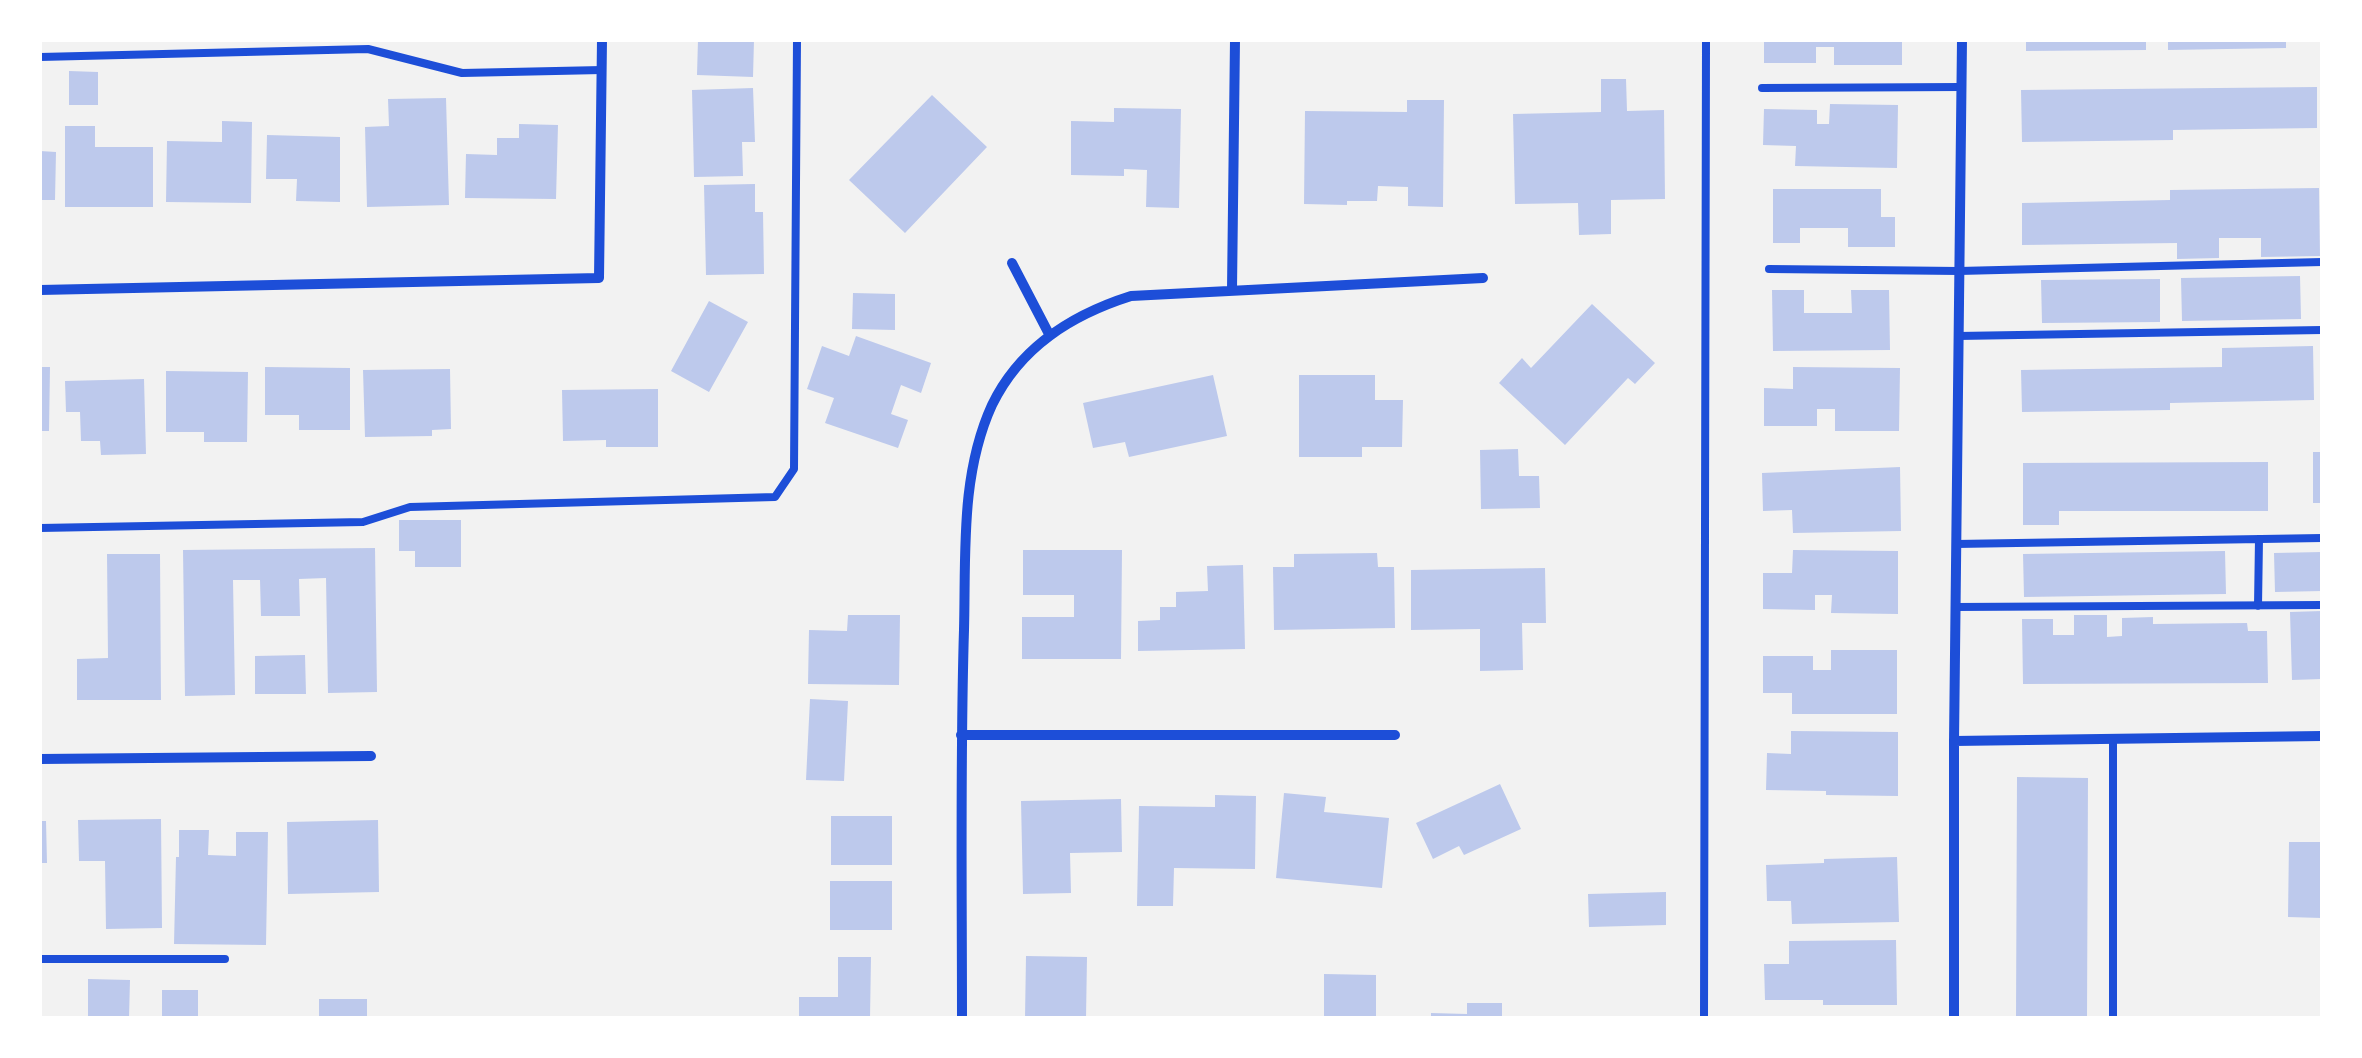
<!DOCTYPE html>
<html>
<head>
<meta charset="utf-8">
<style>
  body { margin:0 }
  #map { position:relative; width:2362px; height:1058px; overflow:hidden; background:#f2f2f2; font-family:Ubuntu,sans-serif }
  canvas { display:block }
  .frame { position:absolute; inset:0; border:42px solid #fff; pointer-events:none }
</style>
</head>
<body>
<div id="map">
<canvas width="2362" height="1058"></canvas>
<div class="frame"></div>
</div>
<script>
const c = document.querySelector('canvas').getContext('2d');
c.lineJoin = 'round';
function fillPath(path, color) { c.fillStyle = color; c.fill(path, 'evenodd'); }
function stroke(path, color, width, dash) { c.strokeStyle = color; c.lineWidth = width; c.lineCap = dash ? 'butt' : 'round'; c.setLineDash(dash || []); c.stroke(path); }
const building = new Path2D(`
  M698 40H754L753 77 697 75Z
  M1764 40H1902V65H1834V47H1816V63H1764Z
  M2026 40H2146V50L2026 51Z
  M2168 40H2286V48L2168 50Z
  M69 71 98 72V105H69Z
  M1601 79H1626L1627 111 1664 110 1665 199 1611 200V234L1579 235 1578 203 1515 204 1513 114 1601 112Z
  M2317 87V128L2173 130V140L2022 142 2021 90Z
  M753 88 755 142H742L743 176 694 177 692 90Z
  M932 95 987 147 905 233 849 180Z
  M446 98 449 205 367 207 365 127 389 126 388 99Z
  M1407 100H1444L1443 207 1408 206V187L1378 186 1377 201H1347V205L1304 204 1305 111 1407 112Z
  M1830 104 1898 105 1897 168 1795 166 1796 146 1763 145 1764 109 1817 110V124H1829Z
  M1114 108 1181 109 1179 208 1146 207 1147 170 1124 169V176L1071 175V121L1114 122Z
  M222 121 252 122 251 203 166 202 167 141 222 142Z
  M519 124 558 125 556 199 465 198 466 154 497 155V138H519Z
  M65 126H95V147H153V207H65Z
  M267 135 340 137V202L296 201 297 179H266Z
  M40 151 56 152 55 200H40Z
  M755 184V212H763L764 274 706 275 704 185Z
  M2319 188 2320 256 2261 257V238H2219V258L2177 259V243L2022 245V203L2170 200V190Z
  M1773 189H1881V217H1895V247H1848V228H1800V243H1773Z
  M2300 276 2301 319 2182 321 2181 278Z
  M2160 279V322L2042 323 2041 280Z
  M1772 290H1804V313H1852L1851 290H1889L1890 350 1773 351Z
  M853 293 895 294V330L852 329Z
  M709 301 748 322 709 392 671 371Z
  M1592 304 1655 363 1635 384 1628 378 1565 445 1499 383 1522 358 1531 368Z
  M856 336 931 363 921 393 901 385 891 414 908 420 898 448 825 423 834 398 807 389 822 346 849 356Z
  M2313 346 2314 400 2170 403V410L2022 412 2021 370 2222 367V348Z
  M40 367H50L49 431H40Z
  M265 367 350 368V430H299V415H265Z
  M1793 367 1900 368 1899 431H1835V409H1817V426H1764V388L1793 389Z
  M450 369 451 429 432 430V436L365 437 363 370Z
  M166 371 248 372 247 442H204V432H166Z
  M1213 375 1227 436 1129 457 1125 442 1093 448 1083 403Z
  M1299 375H1375V400H1403L1402 447H1362V457H1299Z
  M144 379 146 454 101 455 100 441H81L80 412H66L65 381Z
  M658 389V447H606V440L563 441 562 390Z
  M1518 449 1519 476H1539L1540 508 1481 509 1480 450Z
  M2313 452H2322V503H2313Z
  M2268 462V511H2059V525H2023V463Z
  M1900 467 1901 531 1793 533 1792 510 1763 511 1762 473Z
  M399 520H461V567H415V551H399Z
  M375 548 377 692 328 693 326 578 299 579 300 616H261L260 580H233L235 695 185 696 183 550Z
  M1023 550H1122L1121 659H1022V617H1074V595H1023Z
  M1793 550 1898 551V614L1831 613 1832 595H1815V610L1763 609V573H1792Z
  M2225 551 2226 594 2024 597 2023 554Z
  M2322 552V591L2275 592 2274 553Z
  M1377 553 1378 567H1394L1395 628 1274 630 1273 567H1294V554Z
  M107 554H160L161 700H77V659L108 658Z
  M1243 565 1245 649 1138 651V621L1160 620V607H1176V592L1208 591 1207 566Z
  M1545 568 1546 623H1522L1523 670 1480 671V629L1411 630V570Z
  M2322 611V679L2292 680 2290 612Z
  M848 615H900L899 685 808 684 809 630 847 631Z
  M2074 615H2107V637L2122 636V618L2153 617V624L2247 623 2248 631H2267L2268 683 2023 684 2022 619H2053V635H2074Z
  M1831 650H1897V714H1792V693H1763V656H1813V670H1831Z
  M305 655 306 694H255V656Z
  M810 699 848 701 844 781 806 780Z
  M1791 731 1898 732V796L1826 795V791L1766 790 1767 753 1791 754Z
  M2017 777 2088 778 2087 1018H2016Z
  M1500 784 1521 829 1464 855 1459 846 1433 859 1416 823Z
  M1284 793 1326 797 1324 812 1389 818 1382 888 1276 878Z
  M1215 795 1256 796 1255 869 1174 868 1173 906H1137L1139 806 1215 807Z
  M1121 799 1122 852 1070 853 1071 893 1023 894 1021 801Z
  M831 816H892V865H831Z
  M161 819 162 928 106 929 105 861H79L78 820Z
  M378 820 379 892 288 894 287 822Z
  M40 821H46L47 863H40Z
  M179 830H209L208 855 236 856V832H268L266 945 174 944 176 857H179Z
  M2289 842H2322V918L2288 917Z
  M1897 857 1899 922 1792 924 1791 901H1767L1766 865 1824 863V859Z
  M830 881H892V930H830Z
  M1666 892V925L1589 927 1588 894Z
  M1896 940 1897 1005H1823V1000H1765L1764 964H1789V941Z
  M1026 956 1087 957 1086 1018H1025Z
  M838 957H871L870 1018H799V997H838Z
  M1324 974 1376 975V1018H1324Z
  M88 979 130 980 129 1018H88Z
  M162 990H198V1018H162Z
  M319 999H367V1018H319Z
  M1467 1003H1502V1018H1431V1013L1467 1014Z`);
const service = new Path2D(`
  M40 57 368 49 462 73 602 70
  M1762 88 1961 87
  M1769 269 1959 271 2322 262
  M1958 336 2322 330
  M40 528 363 522 410 507 775 497 794 469 797 40
  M1956 544 2322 538
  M2258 606 2259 539
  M1955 607 2322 605
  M2113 739V1018
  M40 959H225
  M1704 1018 1706 40`);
const minor = new Path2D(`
  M1012 263 1049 334
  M1232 289 1235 40
  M40 290 599 278 602 40
  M961 735H1395
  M1954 741 2322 736
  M40 759 371 756
  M962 1018C962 889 960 759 964 630 966 555 960 475 992 405 1020 347 1071 315 1131 296L1483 278
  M1954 1018V741L1962 40`);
fillPath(building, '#bdc9ec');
stroke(service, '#1d4ed8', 8);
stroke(minor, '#1d4ed8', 10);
</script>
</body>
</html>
